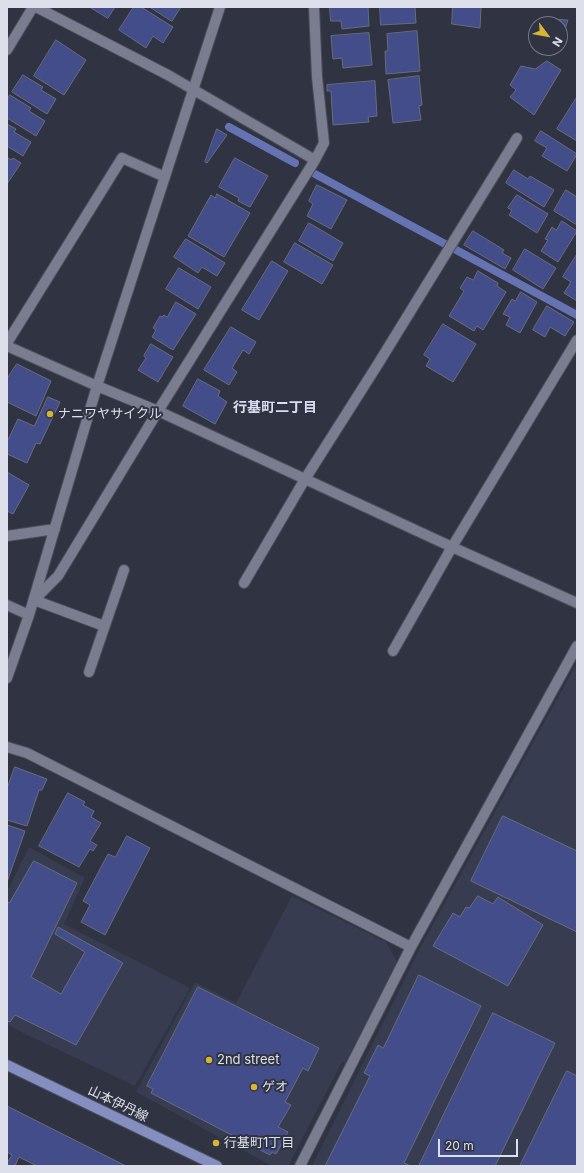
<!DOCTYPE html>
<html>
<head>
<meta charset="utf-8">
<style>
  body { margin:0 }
  #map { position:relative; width:584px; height:1173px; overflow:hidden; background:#303342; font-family:Inter,sans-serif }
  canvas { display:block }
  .frame { position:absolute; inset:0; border:8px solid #dde0ea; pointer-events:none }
  .north { position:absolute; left:528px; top:16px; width:40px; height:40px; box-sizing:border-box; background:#303342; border:1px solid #757885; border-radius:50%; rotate:122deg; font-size:11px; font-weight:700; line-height:16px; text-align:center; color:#dde0ea }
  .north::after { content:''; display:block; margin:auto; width:14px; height:18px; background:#d6b534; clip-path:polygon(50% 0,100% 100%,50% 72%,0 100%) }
  .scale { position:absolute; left:438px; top:1139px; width:80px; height:18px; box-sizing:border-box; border:2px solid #dde0ea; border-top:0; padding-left:5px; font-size:12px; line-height:14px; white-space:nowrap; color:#dde0ea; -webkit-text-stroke:3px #303342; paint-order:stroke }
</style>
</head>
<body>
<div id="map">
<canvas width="584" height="1173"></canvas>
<div class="frame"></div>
<div class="north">N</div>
<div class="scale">20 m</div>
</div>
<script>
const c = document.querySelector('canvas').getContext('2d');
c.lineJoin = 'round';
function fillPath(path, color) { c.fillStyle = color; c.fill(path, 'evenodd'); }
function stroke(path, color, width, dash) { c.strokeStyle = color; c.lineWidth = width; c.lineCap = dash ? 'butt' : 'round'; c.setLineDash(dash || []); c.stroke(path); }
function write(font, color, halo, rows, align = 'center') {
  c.font = font + ' Inter,"Noto Sans JP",sans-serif'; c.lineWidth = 4; c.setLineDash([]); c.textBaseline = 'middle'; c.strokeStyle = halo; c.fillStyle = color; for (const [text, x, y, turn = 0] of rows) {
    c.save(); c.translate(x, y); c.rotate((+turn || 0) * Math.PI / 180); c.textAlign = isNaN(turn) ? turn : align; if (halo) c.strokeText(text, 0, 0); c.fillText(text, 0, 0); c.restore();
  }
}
const built = new Path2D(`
  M577 663V1166H312L419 950Z
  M29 847 85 878 64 924 190 988 135 1086 25 1034 7 1024V887L9 888Z
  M292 896 386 942 397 962 345 1063 342 1062 288 1166H272L136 1092 195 982 236 1003Z`);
const stream = new Path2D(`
  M229 127 295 163
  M315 174 577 315`);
const building = new Path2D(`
  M90 7H115L108 18Z
  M134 7H141L173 27 163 43 153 36 146 48 119 30Z
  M150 7H181L172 21Z
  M330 7H368L369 26 342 29 341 21H331Z
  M380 7H415L416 23 381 25Z
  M453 7H481L480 28 452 24Z
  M545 19 568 20 565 29H560V24H547Z
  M417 31 420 71 386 74 385 51H388L387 34Z
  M369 33 372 65 343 68 342 58 333 59 331 36Z
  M56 40 86 60 64 95 34 76Z
  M547 61 561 70 534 115 510 97 516 90 510 85 521 66 535 69Z
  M23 75 43 87 41 90 56 99 47 114 12 92Z
  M419 76 422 105 419 106 421 120 393 123 388 80Z
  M375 81 377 116 368 117 369 122 333 125 331 91H327V85Z
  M10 95 31 108 29 111 45 121 36 136 7 118V100Z
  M577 97V141L557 129Z
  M7 124 16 129 14 132 31 142 23 156 7 146Z
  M217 129 227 135 207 163 205 162Z
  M541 131 577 154 567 171 542 156 547 148 535 141Z
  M7 157 11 160 13 158 21 163 7 184Z
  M235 158 268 176 250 207 238 201 239 198 219 187Z
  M514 170 528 179 530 176 554 190 544 207 506 183Z
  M317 185 347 200 331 229 307 216 313 204 309 201Z
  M566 190 577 197V225L554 211Z
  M217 194 250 213 224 257 188 236 211 195 215 198Z
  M517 195 548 214 537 233 509 215 512 210 508 208Z
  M562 221 577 231 558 262 541 251 548 240 545 239 552 227 556 230Z
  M309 223 343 243 333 261 299 241Z
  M473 231 504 250 502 253 511 258 505 269 464 245Z
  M186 239 225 263 217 276 202 267 198 273 174 257Z
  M295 243 333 265 322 284 284 262Z
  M525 249 556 268 543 289 513 270Z
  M577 254V301L564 293 571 282 563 277Z
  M272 261 288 271 259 320 242 310Z
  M179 268 211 287 198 309 166 289Z
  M478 271 498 283 497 286 506 292 483 330 477 326 474 331 449 316 464 291 460 288 467 277 473 280Z
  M521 292 537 302 520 333 506 325 510 317 503 314 512 299 515 301Z
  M176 302 196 314 173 350 152 337 156 330 153 328 160 316 162 317 164 315 167 317Z
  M547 306 574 322 565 336 550 327 545 337 533 330Z
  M443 324 476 344 453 382 426 366 430 359 424 355Z
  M231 327 256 342 249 354 243 350 232 368 237 372 229 385 204 370Z
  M151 344 173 357 158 382 138 370 146 358 144 356Z
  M17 364 51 381 36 416 7 402V379Z
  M198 379 220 391 218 396 227 402 215 424 183 406Z
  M48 397 60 402 40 444 36 443 27 463 7 454V442L18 419 34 426Z
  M7 472 29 485 13 514 7 511Z
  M15 767 47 779 42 790H39L27 826 7 820V789Z
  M68 793 85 802 83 805 94 811 91 817 101 823 90 841 97 845 93 851 90 849 79 867 39 846Z
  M503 816 577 851V932L471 881Z
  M7 825 25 831 7 882Z
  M127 836 150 848 105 935 81 922 90 905 83 901 108 854 115 857Z
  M34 861 77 883 31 977 61 994 85 952 55 934 58 927 123 963 76 1045 15 1015 10 1022 7 1021V902L9 903Z
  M478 896 493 904 498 897 543 925 508 986 433 946 453 913 460 917 466 907 469 908Z
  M419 975 481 1006 404 1163 411 1166H325L370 1076 364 1073 378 1045 383 1048Z
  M198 987 319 1048 308 1071 303 1068 285 1102 291 1105 278 1127 288 1132 276 1154 272 1152 270 1155 151 1093 153 1089 147 1086Z
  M493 1013 555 1043 495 1166H419Z
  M567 1071 577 1076V1166H520Z
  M7 1106 126 1166H37L19 1157 15 1166 7 1165V1163L12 1155 7 1152Z`);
const minor = new Path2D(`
  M36 7 168 75 315 160 158 411 58 576 34 600 104 626
  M314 7 317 77 324 143 315 160
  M7 50 33 7
  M7 343 122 158 165 177
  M7 346 97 386 158 411 452 547 577 603
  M7 536 55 529
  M244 583 305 479 378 364 517 138
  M7 605 29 615
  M393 651 452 547 577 340
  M89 672 124 570
  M7 678 29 615 97 386 220 7
  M7 747 27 753 411 947
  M300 1166 411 947 577 646`);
const major = new Path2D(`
  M7 1065 217 1166`);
const markers = [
  [50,414,4,"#d6b534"],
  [209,1060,4,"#d6b534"],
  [254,1087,4,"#d6b534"],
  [216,1143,4,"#d6b534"]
];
const poiNames = [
  ["ナニワヤサイクル",58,414],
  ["2nd street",217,1060],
  ["ゲオ",262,1087],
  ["行基町1丁目",224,1143]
];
const streetNames = [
  ["山本伊丹線",118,1104,26]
];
const neighbourhoodNames = [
  ["行基町二丁目",275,408]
];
fillPath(built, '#373c51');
stroke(stream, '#6673b2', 8);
fillPath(building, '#424d89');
stroke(building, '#686c7d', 1);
stroke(minor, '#4b4e5a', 12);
stroke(major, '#4b4e5a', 12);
stroke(minor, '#797d8f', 10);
stroke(major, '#848ec1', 10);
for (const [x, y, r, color] of markers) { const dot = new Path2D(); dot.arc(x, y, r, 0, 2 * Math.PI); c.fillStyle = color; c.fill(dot); stroke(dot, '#303342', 1.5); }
write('13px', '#dde0ea', '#303342', poiNames, 'left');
write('13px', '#dde0ea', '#303342', streetNames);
write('bold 14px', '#d8ddf1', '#303342', neighbourhoodNames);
</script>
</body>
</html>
